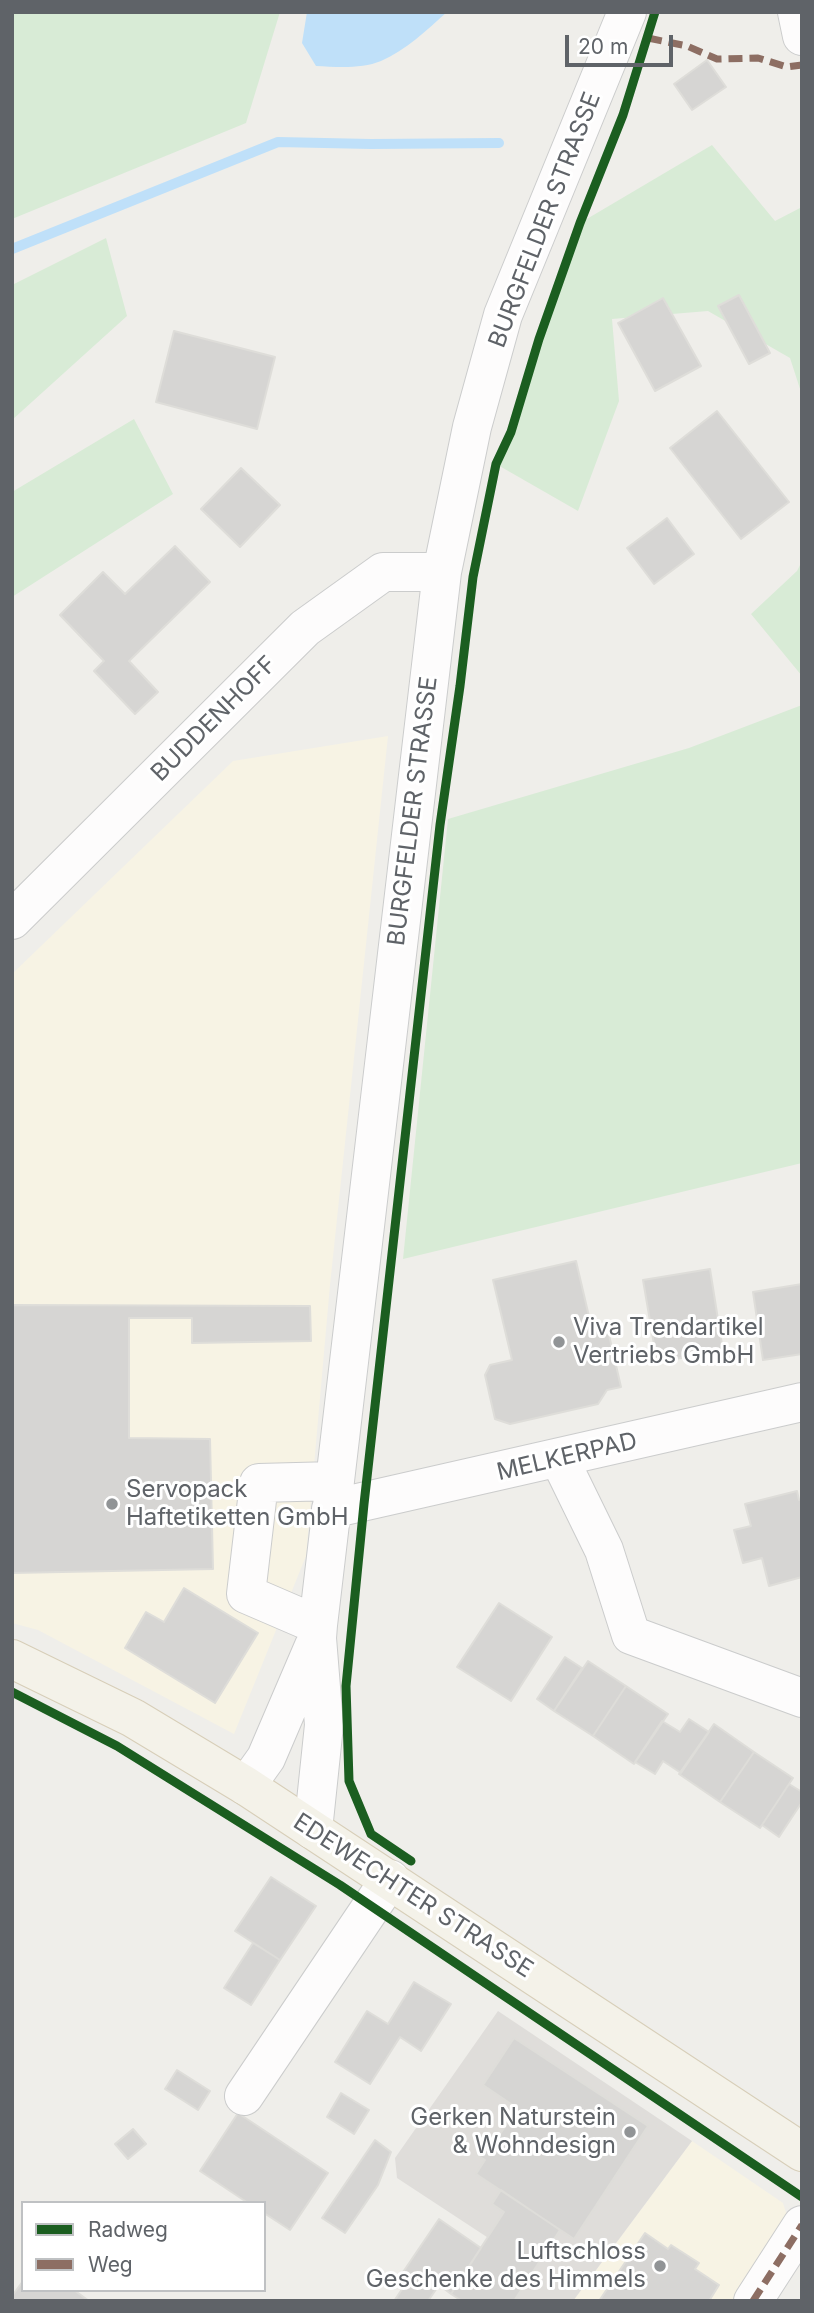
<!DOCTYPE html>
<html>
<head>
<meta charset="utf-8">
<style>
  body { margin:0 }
  #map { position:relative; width:814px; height:2313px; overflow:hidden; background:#efeeea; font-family:Inter,sans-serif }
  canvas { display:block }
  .frame { position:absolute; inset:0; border:14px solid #5f6368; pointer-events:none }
  .legend { position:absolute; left:21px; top:2201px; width:245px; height:91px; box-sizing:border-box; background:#fff; border:2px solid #bfc1c3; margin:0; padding:9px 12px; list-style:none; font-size:21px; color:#5f6368 }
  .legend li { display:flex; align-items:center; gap:14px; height:35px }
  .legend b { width:35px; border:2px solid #bfc1c3 }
  .scale { position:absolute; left:565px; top:35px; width:108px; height:32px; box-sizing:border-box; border:4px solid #5f6368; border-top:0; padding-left:9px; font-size:21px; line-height:24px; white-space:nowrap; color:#5f6368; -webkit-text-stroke:5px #fff; paint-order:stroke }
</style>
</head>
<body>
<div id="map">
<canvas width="814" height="2313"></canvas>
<div class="frame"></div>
<ul class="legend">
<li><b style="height:9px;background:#1b5e20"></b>Radweg</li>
<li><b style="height:9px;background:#8d6e63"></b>Weg</li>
</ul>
<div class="scale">20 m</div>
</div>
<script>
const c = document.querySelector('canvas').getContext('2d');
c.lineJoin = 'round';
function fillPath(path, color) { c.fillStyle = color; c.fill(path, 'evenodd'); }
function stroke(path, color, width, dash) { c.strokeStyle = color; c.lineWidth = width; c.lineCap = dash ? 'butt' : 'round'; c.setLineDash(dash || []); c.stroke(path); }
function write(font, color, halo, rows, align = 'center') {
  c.font = font + ' Inter,sans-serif'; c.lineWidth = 6; c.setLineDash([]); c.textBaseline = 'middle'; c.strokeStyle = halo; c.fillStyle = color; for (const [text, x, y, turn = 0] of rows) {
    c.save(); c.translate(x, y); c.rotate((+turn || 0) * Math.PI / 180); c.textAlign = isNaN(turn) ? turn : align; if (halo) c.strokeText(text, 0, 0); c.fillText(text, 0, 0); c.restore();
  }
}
const commercial = new Path2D(`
  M388 736 330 1285 306 1556 234 1734 38 1630 12 1623V974L233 761Z
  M692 2141 783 2203 788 2219 732 2301H573Z`);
const industrial = new Path2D(`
  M498 2011 692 2141 573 2301H458L496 2243 397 2178 395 2158Z`);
const green = new Path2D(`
  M12 12H280L246 123 12 219Z
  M712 145 775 221 802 207V395L790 358 708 311 612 319 619 401 578 511 496 464 511 432 539 339 580 223Z
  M106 238 127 316 12 420V285Z
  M134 419 173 494 12 597V492Z
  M802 561V676L751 614 797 571Z
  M802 705V1163L403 1259 448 819 689 748Z`);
const water = new Path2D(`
  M307 12H447C427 30 406 50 381 61 362 69 337 67 316 66L302 43Z`);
const stream = new Path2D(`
  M12 249 278 142 371 144 499 143`);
const building = new Path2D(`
  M707 60 726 87 692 110 674 84Z
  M739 295 770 353 749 364 718 306Z
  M663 298 701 366 655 391 618 323Z
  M174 331 275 357 257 429 156 402Z
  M717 411 789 502 741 539 670 448Z
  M241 468 280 505 240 547 201 509Z
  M667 518 694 554 654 584 627 548Z
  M175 546 210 582 129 661 158 692 135 714 94 671 104 661 60 615 103 572 125 594Z
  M576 1261 591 1325 606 1322 621 1387 607 1390 598 1404 510 1424 495 1419 485 1375 490 1365 512 1360 493 1280Z
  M710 1269 723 1351 657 1362 643 1280Z
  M802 1284V1354L763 1360 753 1292Z
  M12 1305 310 1306 311 1341 192 1343V1318H129V1438L210 1439 213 1569 12 1573Z
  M797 1491 799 1500 802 1499V1577L769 1586 762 1558 743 1563 734 1530 751 1526 745 1504Z
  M184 1588 258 1633 215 1703 125 1648 146 1612 164 1622Z
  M499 1603 552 1637 511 1701 457 1667Z
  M565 1657 582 1668 554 1711 537 1699Z
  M588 1661 626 1686 593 1736 554 1711Z
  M626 1686 668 1714 634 1764 593 1736Z
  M689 1719 709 1732 681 1773 663 1761 655 1774 635 1762 662 1721 680 1732Z
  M714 1724 754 1752 720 1802 679 1774Z
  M754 1752 793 1778 760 1828 720 1802Z
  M789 1784 802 1792V1802L779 1837 762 1825Z
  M271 1877 316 1906 280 1960 235 1931Z
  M253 1943 280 1960 251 2005 224 1988Z
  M414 1982 451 2004 421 2051 400 2037 370 2084 335 2062 367 2011 388 2024Z
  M514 2038 648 2126 574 2239 476 2174 485 2160 477 2155 486 2141 493 2145 517 2108 483 2085Z
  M177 2070 210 2091 198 2110 165 2089Z
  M341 2093 369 2110 354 2134 327 2117Z
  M238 2113 328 2173 290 2230 264 2213V2203H248L200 2171Z
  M133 2129 146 2144 128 2159 115 2144Z
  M375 2140 391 2152 378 2185 345 2233 322 2218Z
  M501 2190 560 2230 514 2301H462L451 2294 504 2212 492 2204Z
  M439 2219 481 2248 451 2294 439 2285 428 2301H394L407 2282 399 2278Z
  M645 2233 668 2249 671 2245 699 2263 695 2269 719 2285 709 2301H599Z
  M23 2281V2290H74L89 2301H12V2296Z`);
const minor = new Path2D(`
  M797 12 802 36
  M12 920 305 628 383 572H442
  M559 1458 604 1550 631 1635 802 1698
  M331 1509 802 1402
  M318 1625 246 1594 259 1483 334 1481
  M246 1786 266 1758 314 1646
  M313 1830 324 1725 317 1638 318 1625 442 572 472 427 503 315 627 12
  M244 2096 390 1879
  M753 2301 802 2225`);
const major = new Path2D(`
  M12 1659 133 1718 246 1786 802 2152`);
const quiet = new Path2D(`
  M648 38 687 46 717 59 758 58 787 67 802 65
  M753 2301 802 2225`);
const cycleway = new Path2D(`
  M12 1692 117 1746 340 1885 802 2197
  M411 1861 371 1834 349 1781 346 1686 364 1504 440 825 460 686 473 577 496 464 511 432 539 339 580 223 623 115 655 12`);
const markers = [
  [559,1342,7,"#919496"],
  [112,1504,7,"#919496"],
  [630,2132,7,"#919496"],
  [660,2266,7,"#919496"]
];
const streetNames = [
  ["BURGFELDER STRASSE",545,220,-69],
  ["BUDDENHOFF",214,719,-45],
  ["BURGFELDER STRASSE",413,811,-83],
  ["MELKERPAD",567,1457,-13],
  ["EDEWECHTER STRASSE",413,1896,33]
];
const poiNames = [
  ["Viva Trendartikel",573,1328],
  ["Vertriebs GmbH",573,1356],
  ["Servopack",126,1490],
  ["Haftetiketten GmbH",126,1518],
  ["Gerken Naturstein",616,2118,"right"],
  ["& Wohndesign",616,2146,"right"],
  ["Luftschloss",646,2252,"right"],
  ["Geschenke des Himmels",646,2280,"right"]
];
fillPath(commercial, '#f7f3e4');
fillPath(industrial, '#dfddda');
fillPath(green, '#d8ebd6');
fillPath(water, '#bfe0f9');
stroke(stream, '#bfe0f9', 10);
fillPath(building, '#d6d5d3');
stroke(building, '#deddd9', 2);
stroke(minor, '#cbcccc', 40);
stroke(major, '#d7ceb8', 40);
stroke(minor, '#fdfcfc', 38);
stroke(major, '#f4f2e9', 38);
stroke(quiet, '#8d6e63', 7, [14, 7]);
stroke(cycleway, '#1b5e20', 9);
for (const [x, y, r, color] of markers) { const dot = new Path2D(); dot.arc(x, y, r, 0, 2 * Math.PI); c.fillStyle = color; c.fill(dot); stroke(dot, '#fff', 2.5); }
write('24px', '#5f6368', '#fff', streetNames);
write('24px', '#5f6368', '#fff', poiNames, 'left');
</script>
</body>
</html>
